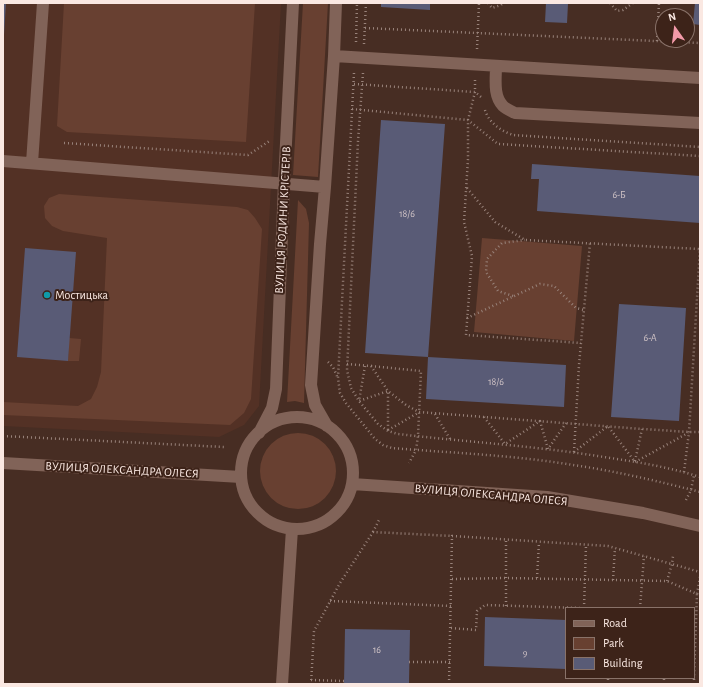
<!DOCTYPE html>
<html>
<head>
<meta charset="utf-8">
<style>
  body { margin:0 }
  #map { position:relative; width:703px; height:687px; overflow:hidden; background:#472d23; font-family:"Alegreya Sans",sans-serif }
  canvas { display:block }
  .frame { position:absolute; inset:0; border:4px solid #fae8e2; pointer-events:none }
  .legend { position:absolute; left:565px; top:607px; width:130px; height:72px; box-sizing:border-box; background:#3d2319; border:1px solid #897269; margin:0; padding:5px 7px; list-style:none; font-size:12px; color:#fae8e2 }
  .legend li { display:flex; align-items:center; gap:8px; height:20px }
  .legend b { width:20px; border:1px solid #897269 }
  .north { position:absolute; left:655px; top:8px; width:40px; height:40px; box-sizing:border-box; background:#3d2319; border:1px solid #897269; border-radius:50%; rotate:346deg; font-size:11px; font-weight:700; line-height:16px; text-align:center; color:#fae8e2 }
  .north::after { content:''; display:block; margin:auto; width:14px; height:18px; background:#f39aa9; clip-path:polygon(50% 0,100% 100%,50% 72%,0 100%) }
</style>
</head>
<body>
<div id="map">
<canvas width="703" height="687"></canvas>
<div class="frame"></div>
<ul class="legend">
<li><b style="height:5px;background:#816358"></b>Road</li>
<li><b style="height:11px;background:#684031"></b>Park</li>
<li><b style="height:11px;background:#595b76"></b>Building</li>
</ul>
<div class="north">N</div>
</div>
<script>
const c = document.querySelector('canvas').getContext('2d');
c.lineJoin = 'round';
function fillPath(path, color) { c.fillStyle = color; c.fill(path, 'evenodd'); }
function stroke(path, color, width, dash) { c.strokeStyle = color; c.lineWidth = width; c.lineCap = dash ? 'butt' : 'round'; c.setLineDash(dash || []); c.stroke(path); }
function write(font, color, halo, rows, align = 'center') {
  c.font = font + ' "Alegreya Sans",sans-serif'; c.lineWidth = 4; c.setLineDash([]); c.textBaseline = 'middle'; c.strokeStyle = halo; c.fillStyle = color; for (const [text, x, y, turn = 0] of rows) {
    c.save(); c.translate(x, y); c.rotate((+turn || 0) * Math.PI / 180); c.textAlign = isNaN(turn) ? turn : align; if (halo) c.strokeText(text, 0, 0); c.fillText(text, 0, 0); c.restore();
  }
}
const built = new Path2D(`
  M3 3H281L259 406 244 425 219 437 3 426Z`);
const green = new Path2D(`
  M64 3H255L246 142 67 132 57 126Z
  M303 3H328L318 177 293 175Z
  M59 194 237 207 248 210 255 218 262 229 251 399 244 413 230 425 3 415V402L78 406 91 399 97 387 101 372 107 238 63 231 52 226 45 218 44 206 49 198Z
  M298 200 306 209 309 223 304 403 295 401 287 402Z
  M482 238 582 246 574 341 474 332Z
  M69 338 81 339 79 361H68Z
  M260 471a38 38 0 1 1 76 0a38 38 0 1 1-76 0Z`);
const building = new Path2D(`
  M3 3H6L4 35H3Z
  M381 3H430V10L381 7Z
  M546 3 568 4 567 23 545 22Z
  M695 3H700V25L693 24Z
  M381 120 445 124 428 357 365 353Z
  M532 164 700 176V223L537 211 539 179H531Z
  M25 248 76 252 68 361 17 357Z
  M619 304 686 308 679 421 611 417Z
  M428 357 566 365 564 407 426 399Z
  M485 617 566 620V669L484 666Z
  M345 629 410 630 409 684H344Z`);
const path = new Path2D(`
  M488 3 492 8 501 5 503 3
  M610 3 617 11 623 10 633 3
  M365 28 700 43
  M657 41 659 3
  M356 42 357 3
  M364 44 366 3
  M477 49 479 3
  M354 73 338 378 340 393 346 403 375 439 383 445 392 448C452 453 513 455 573 465 615 471 658 481 700 492
  M363 73 358 141 347 370 351 388 359 401 378 424 388 431 398 434C467 442 536 446 604 457 637 462 669 467 700 477
  M475 80V92L468 120V159L464 222 472 256 466 335 581 343
  M354 84 475 92 481 97
  M352 109 468 120 498 144 700 156
  M485 110C489 123 501 131 513 135L700 147
  M64 143 248 155 271 140
  M467 188 495 222 525 240 699 249
  M513 296 498 291 486 272 487 259 502 243 525 240
  M467 318 540 284 554 286 576 308 584 310
  M328 362 333 367 337 376
  M347 364 371 366 388 391 406 405 419 412 642 429 689 432H700
  M365 366 359 401 388 391V430
  M371 366 421 371 418 436 416 450 409 463
  M435 414 450 439
  M484 417 505 444 540 421 548 449 566 423
  M388 430 418 413
  M3 436 224 447
  M574 452 579 365 590 243
  M574 452 608 426 635 462 688 433
  M635 461 642 429
  M684 472 689 432 700 248
  M686 500 691 490 694 475
  M373 532 380 518
  M700 577 697 594H700
  M537 578 539 542
  M452 579 506 578 667 581 697 594 694 677
  M613 580 615 548
  M667 581 672 564 673 556
  M330 601 451 606
  M506 606V540
  M584 608 586 545
  M640 608 644 556
  M451 628 476 630 477 611 485 605 582 608
  M409 662H450
  M311 680 344 681
  M311 684 314 631 340 583 373 532 452 536
  M449 684 452 536 608 546 700 572
  M608 684V678
  M664 684V678
  M694 684V678`);
const minor = new Path2D(`
  M334 56 700 78
  M496 66C496 79 493 96 503 106 506 109 511 111 515 113L700 123
  M3 161 325 187
  M32 163 43 3
  M241 473a56 56 0 1 1 112 0a56 56 0 1 1-112 0Z
  M327 426 315 405 311 385 320 244 325 187 334 56 336 3
  M259 433 272 408 276 389 284 183 293 3
  M3 463 241 477
  M352 484 547 497 643 513 700 526
  M282 684 292 529`);
const markers = [
  [47,295,4,"#0f9aa8"]
];
const numberNames = [
  ["6-Б",619,195],
  ["18/6",407,214],
  ["6-А",650,338],
  ["18/6",496,382],
  ["16",377,650],
  ["9",525,653]
];
const streetNames = [
  ["ВУЛИЦЯ РОДИНИ КРІСТЕРІВ",283,220,-87],
  ["ВУЛИЦЯ ОЛЕКСАНДРА ОЛЕСЯ",122,470,3],
  ["ВУЛИЦЯ ОЛЕКСАНДРА ОЛЕСЯ",491,495,5]
];
const poiNames = [
  ["Мостицька",55,295]
];
fillPath(built, '#533125');
fillPath(green, '#684031');
fillPath(building, '#595b76');
stroke(path, '#99837b', 2.5, [1, 3]);
stroke(minor, '#816358', 12);
for (const [x, y, r, color] of markers) { const dot = new Path2D(); dot.arc(x, y, r, 0, 2 * Math.PI); c.fillStyle = color; c.fill(dot); stroke(dot, '#3d2319', 1.5); }
write('10px', '#d2c5c7', null, numberNames);
write('12px', '#fae8e2', '#3d2319', streetNames);
write('12px', '#fae8e2', '#3d2319', poiNames, 'left');
</script>
</body>
</html>
